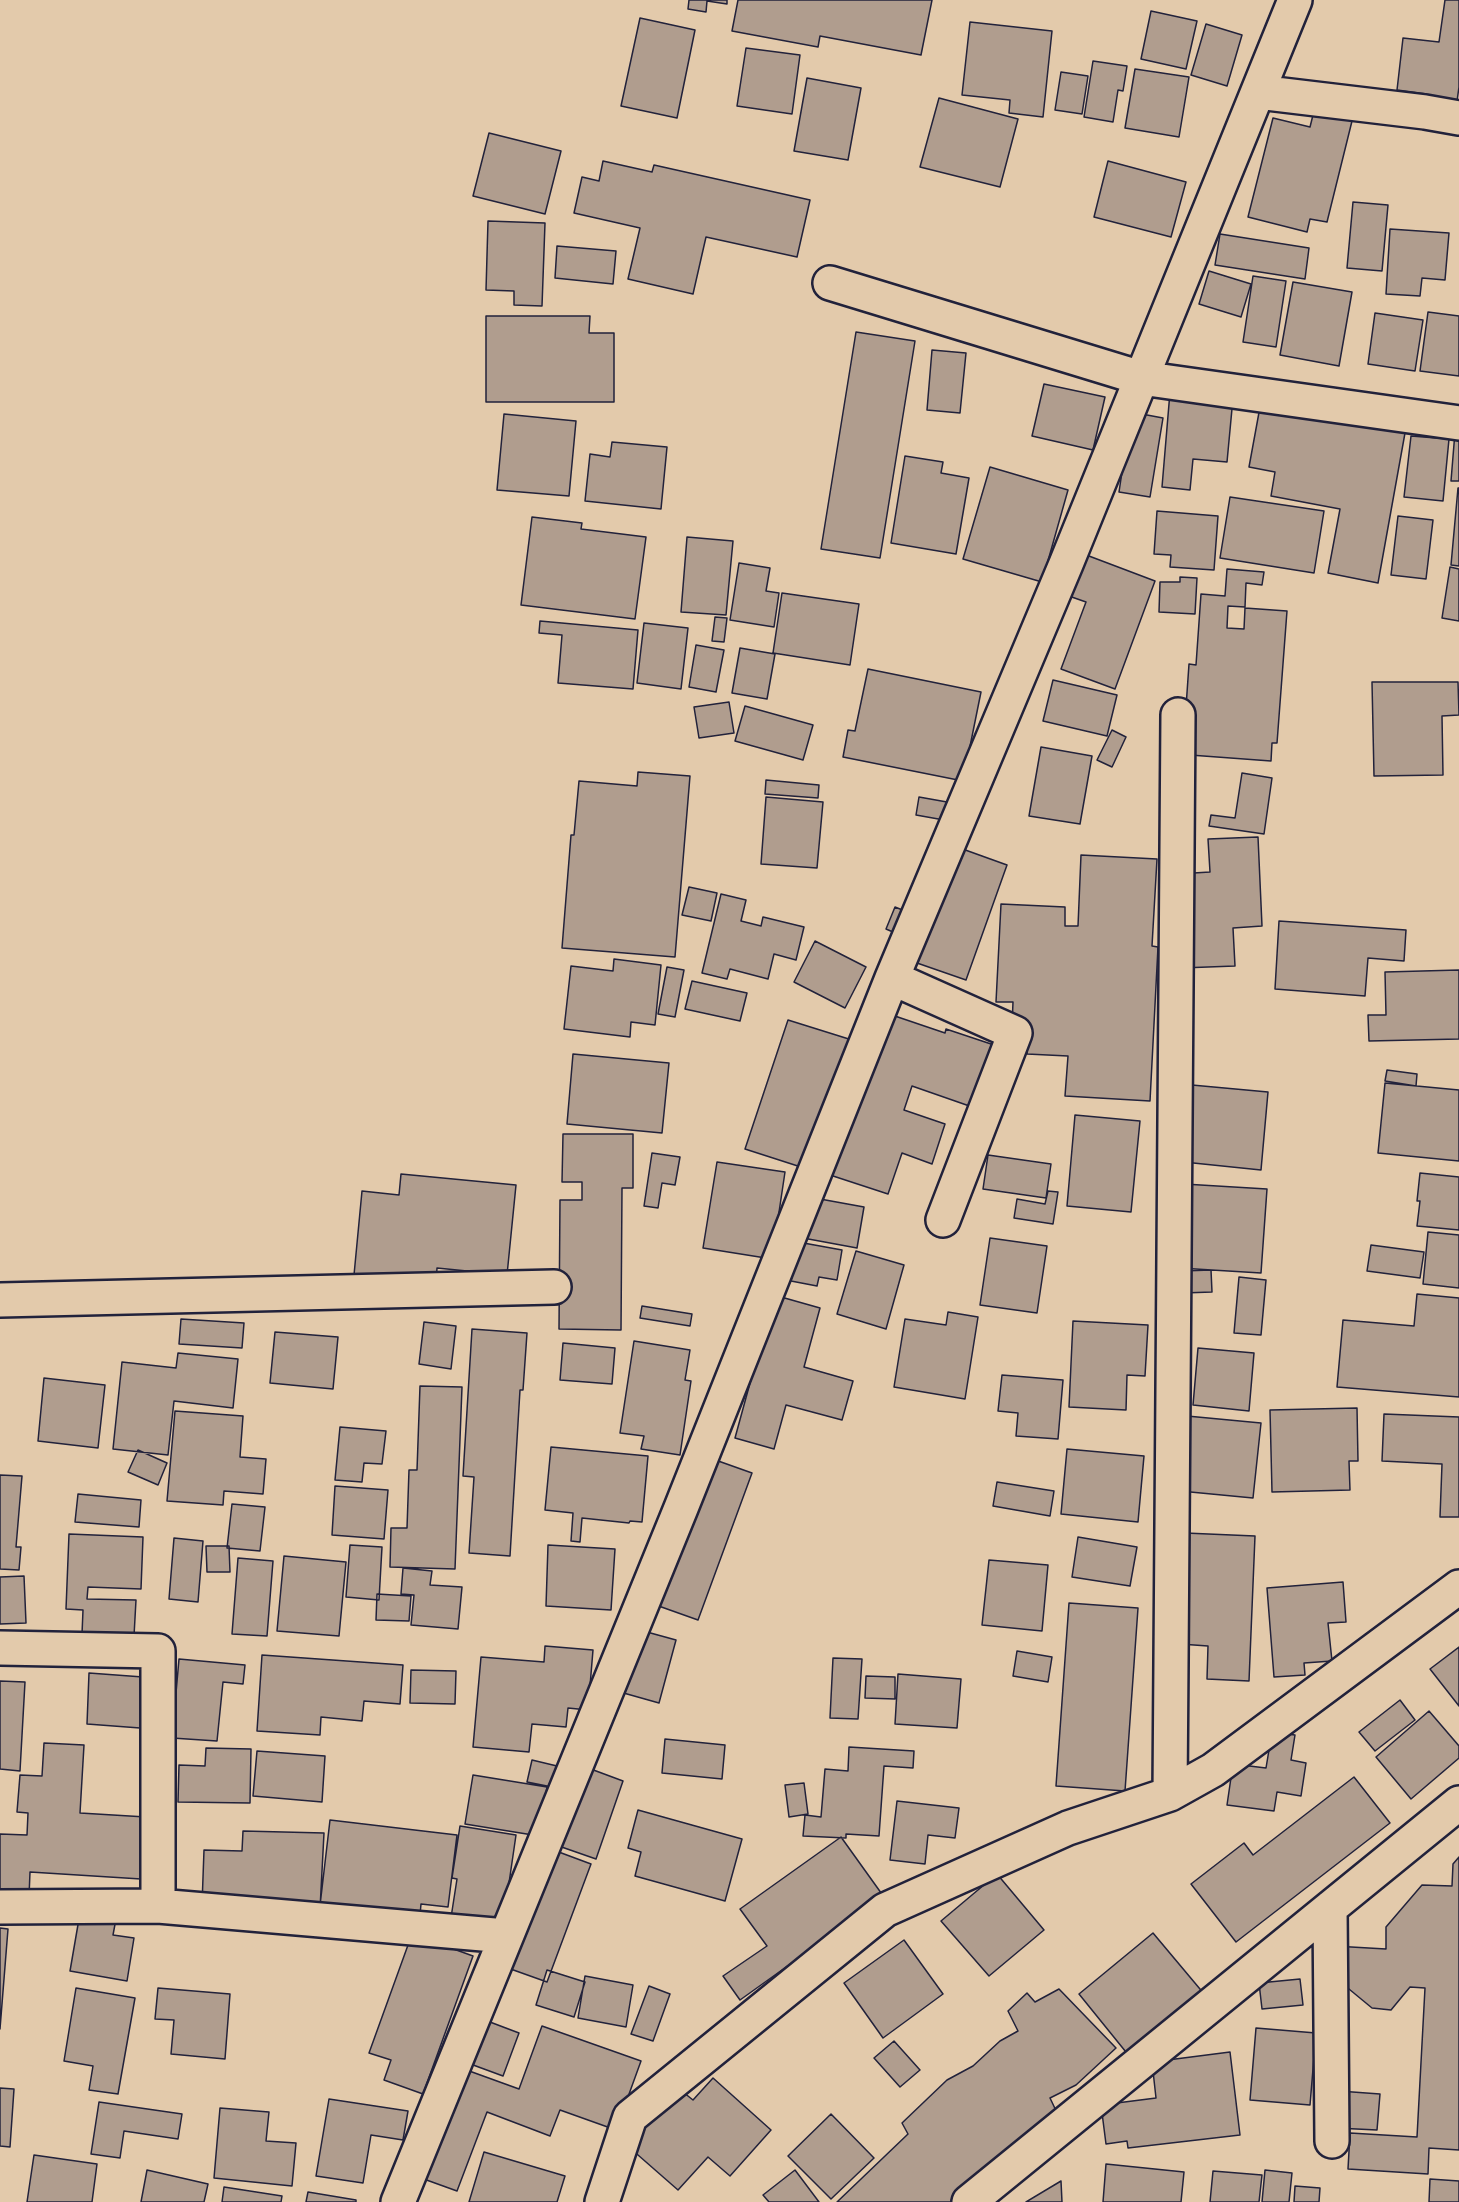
<!DOCTYPE html>
<html>
<head>
<meta charset="utf-8">
<style>
  body { margin:0 }
  canvas { display:block; background:#e3caab }
</style>
</head>
<body>
<canvas width="1459" height="2202"></canvas>
<script>
const c = document.querySelector('canvas').getContext('2d');
c.lineJoin = 'round';
function fillPath(path, color) { c.fillStyle = color; c.fill(path, 'evenodd'); }
function stroke(path, color, width, dash) { c.strokeStyle = color; c.lineWidth = width; c.lineCap = dash ? 'butt' : 'round'; c.setLineDash(dash || []); c.stroke(path); }
const building = new Path2D(`
  M689 0H727V4L707 1 706 12 688 9Z
  M738 0H932L921 55 820 36 818 47 732 31Z
  M1445 0H1459V87L1456 108 1426 104 1427 94 1397 90 1403 38 1439 42Z
  M1151 11 1197 21 1186 69 1141 59Z
  M640 18 695 30 677 118 621 106Z
  M970 22 1052 31 1043 117 1009 113 1010 100 962 95Z
  M1206 24 1242 35 1227 86 1191 75Z
  M746 48 800 55 792 114 737 106Z
  M1093 61 1127 66 1123 91 1118 90 1113 122 1084 117Z
  M1135 69 1189 77 1179 137 1125 128Z
  M1061 72 1088 76 1082 114 1055 110Z
  M807 78 861 88 848 160 794 151Z
  M939 98 1018 119 1000 187 920 167Z
  M1315 107 1353 117 1327 222 1310 219 1307 232 1248 217 1273 118 1310 127Z
  M489 133 561 151 545 214 473 196Z
  M603 161 652 172 654 165 810 200 797 257 706 237 693 294 628 279 640 228 574 213 582 177 599 181Z
  M1108 161 1186 182 1171 237 1094 217Z
  M1353 202 1388 205 1382 271 1347 268Z
  M488 221 545 223 542 306 514 305V291L486 290Z
  M1390 229 1449 233 1445 280 1422 278 1420 296 1386 294Z
  M1220 234 1309 248 1305 279 1215 265Z
  M557 246 616 251 613 284 555 278Z
  M1209 271 1251 284 1241 317 1199 304Z
  M1253 276 1286 281 1276 347 1243 342Z
  M1293 282 1352 292 1339 366 1280 355Z
  M1428 312 1459 316V376L1420 371Z
  M1375 313 1423 320 1415 371 1368 364Z
  M486 316H590L589 333H614V402H486Z
  M856 332 915 341 880 558 821 549Z
  M932 350 966 353 960 413 927 410Z
  M1044 384 1105 397 1093 450 1032 436Z
  M1170 392 1233 398 1227 462 1193 459 1190 490 1162 487Z
  M1260 407 1405 433 1378 583 1328 573 1340 509 1271 496 1275 472 1249 467Z
  M1131 412 1163 418 1150 497 1119 492Z
  M504 414 576 421 569 496 497 490Z
  M1455 432H1459V481H1451Z
  M1411 436 1449 439 1443 501 1404 497Z
  M612 442 667 447 661 509 585 501 590 454 610 457Z
  M905 456 943 462 941 473 969 478 956 554 891 543Z
  M990 467 1068 490 1042 582 963 559Z
  M1458 488H1459V566L1451 565Z
  M1230 497 1324 511 1314 573 1220 558Z
  M1157 511 1218 516 1214 570 1170 567 1171 555 1154 554Z
  M1398 516 1433 520 1426 579 1391 575Z
  M532 517 582 523 581 529 646 537 635 619 521 605Z
  M687 537 733 541 726 615 681 612Z
  M1081 553 1155 581 1115 689 1061 669 1086 602 1066 595Z
  M739 563 770 568 766 591 779 593 774 627 730 620Z
  M1450 567 1459 569V621L1442 618Z
  M1227 569 1264 572 1262 585 1246 583 1245 607 1228 606 1227 628 1244 629 1245 608 1287 611 1277 743H1272L1271 761 1190 755 1184 736 1189 664 1196 665 1201 594 1225 596Z
  M1180 577 1197 578 1195 614 1159 612 1160 582H1180Z
  M782 593 859 604 850 665 773 653Z
  M715 617 727 618 724 642 712 641Z
  M540 621 638 630 633 689 558 683 562 635 539 633Z
  M644 623 688 628 681 689 637 683Z
  M696 645 724 650 716 692 689 687Z
  M740 648 775 654 767 699 732 693Z
  M868 669 981 692 963 781 843 757 848 730 855 731Z
  M1053 680 1117 695 1107 736 1043 721Z
  M1372 682H1458L1459 715 1442 716 1443 775 1374 776Z
  M729 702 734 733 699 738 694 707Z
  M745 706 813 725 803 760 735 741Z
  M1112 730 1126 737 1112 767 1097 760Z
  M1041 747 1092 756 1080 824 1029 816Z
  M638 772 690 776 675 957 562 948 571 835H574L579 781 637 786Z
  M1242 773 1272 778 1264 834 1209 826 1211 815 1235 818Z
  M766 780 819 785 818 798 765 794Z
  M766 797 823 802 817 868 761 864Z
  M919 797 947 802 944 820 916 815Z
  M1258 837 1262 926 1233 928 1235 966 1181 968 1177 874 1210 872 1208 839Z
  M957 847 1007 865 966 980 917 963Z
  M1081 855 1157 859 1152 946 1158 947 1150 1101 1065 1096 1068 1056 1027 1054 1028 1028 1012 1027 1013 1002H996L1001 904 1065 907V926H1078Z
  M689 887 717 893 711 921 682 915Z
  M721 894 746 900 741 921 761 926 763 917 804 927 796 960 774 954 768 979 730 969 727 979 702 973Z
  M895 907 910 913 900 935 886 929Z
  M1279 921 1406 930 1404 961 1368 958 1365 996 1275 989Z
  M815 941 866 967 845 1008 794 982Z
  M614 959 661 965 655 1025 631 1022 630 1037 564 1029 571 966 613 971Z
  M667 967 684 970 675 1017 658 1014Z
  M1459 970V1039L1369 1041 1368 1015H1386L1385 972Z
  M692 981 747 993 740 1021 685 1009Z
  M886 1013 945 1033 946 1029 1000 1047 978 1109 912 1086 904 1110 945 1124 932 1164 902 1153 888 1194 830 1175Z
  M788 1020 852 1040 804 1168 745 1149Z
  M573 1054 669 1063 662 1133 567 1124Z
  M1387 1070 1417 1074 1416 1086 1385 1081Z
  M1385 1083 1459 1090V1161L1378 1153Z
  M1181 1084 1268 1092 1261 1170 1174 1161Z
  M1075 1115 1140 1121 1131 1212 1067 1206Z
  M563 1134H633V1188H622L621 1330 559 1329 560 1200H582V1182H562Z
  M652 1153 680 1157 675 1185 662 1183 658 1208 644 1206Z
  M988 1155 1051 1164 1046 1198 983 1189Z
  M717 1162 785 1172 772 1259 703 1248Z
  M1420 1173 1459 1177V1230L1417 1226 1420 1201H1417Z
  M401 1174 516 1185 507 1275 437 1268 436 1284 354 1275 362 1191 399 1195Z
  M1184 1184 1267 1189 1261 1273 1179 1268Z
  M1048 1191 1058 1192 1053 1224 1014 1218 1017 1199 1045 1204Z
  M809 1197 864 1207 857 1248 803 1238Z
  M1428 1232 1459 1235V1288L1423 1284Z
  M990 1238 1047 1246 1037 1313 980 1305Z
  M798 1242 842 1250 837 1280 819 1277 817 1286 791 1281Z
  M1371 1245 1424 1252 1420 1278 1367 1271Z
  M856 1251 904 1265 886 1329 837 1314Z
  M1211 1270 1212 1292 1183 1293 1182 1271Z
  M1239 1277 1266 1280 1261 1335 1234 1333Z
  M1417 1294 1459 1298V1397L1337 1387 1343 1320 1414 1326Z
  M774 1295 820 1308 804 1367 853 1381 842 1420 786 1405 774 1449 735 1438Z
  M642 1306 692 1314 690 1326 640 1318Z
  M948 1312 978 1317 965 1399 894 1387 905 1319 946 1325Z
  M181 1319 244 1323 242 1348 179 1344Z
  M1073 1321 1148 1325 1145 1376 1127 1375 1126 1410 1069 1407Z
  M424 1322 456 1326 451 1369 419 1364Z
  M472 1329 527 1333 523 1390H520L510 1556 469 1553 474 1477 463 1476Z
  M275 1332 338 1337 333 1389 270 1383Z
  M634 1341 690 1350 685 1380 691 1381 680 1455 641 1449 644 1436 620 1433Z
  M563 1343 615 1348 612 1384 560 1380Z
  M1198 1348 1254 1353 1249 1411 1193 1405Z
  M178 1353 238 1359 233 1408 174 1401 168 1455 113 1449 122 1362 176 1368Z
  M1002 1375 1063 1380 1058 1439 1016 1436 1018 1413 998 1411Z
  M44 1378 105 1385 98 1448 38 1441Z
  M420 1386 462 1387 455 1569 390 1567 391 1528H407L409 1470H417Z
  M1357 1408 1358 1461H1349L1350 1490 1272 1492 1270 1410Z
  M175 1411 243 1416 240 1457 266 1459 263 1494 224 1491 223 1505 167 1501Z
  M1384 1414 1459 1417V1517H1440L1442 1464 1382 1461Z
  M1187 1416 1261 1423 1253 1498 1180 1491Z
  M340 1427 386 1431 382 1464 364 1463 362 1482 335 1480Z
  M551 1447 648 1456 642 1522 630 1521 629 1523 582 1518 580 1542 571 1541 573 1513 545 1510Z
  M1067 1449 1144 1456 1138 1522 1061 1514Z
  M138 1450 167 1463 158 1485 128 1472Z
  M707 1457 752 1473 698 1620 653 1604Z
  M0 1475 22 1476 16 1547H21L19 1570 0 1569Z
  M997 1482 1054 1491 1050 1516 993 1506Z
  M335 1486 388 1490 384 1539 332 1535Z
  M78 1494 141 1500 139 1527 75 1522Z
  M232 1504 265 1507 260 1551 227 1548Z
  M1185 1533 1255 1536 1249 1681 1207 1679 1208 1646 1180 1644Z
  M69 1534 143 1537 141 1589 88 1587 87 1599 136 1600 134 1636 82 1634 83 1610 66 1609Z
  M1078 1537 1137 1547 1130 1586 1072 1577Z
  M174 1538 203 1541 198 1602 169 1599Z
  M350 1545 382 1547 379 1600 346 1597Z
  M548 1545 615 1549 611 1610 546 1606Z
  M206 1546H229L230 1572H207Z
  M284 1556 346 1562 339 1636 277 1631Z
  M238 1558 273 1561 267 1636 232 1634Z
  M989 1560 1048 1565 1042 1631 982 1625Z
  M403 1568 432 1571 430 1585 462 1587 458 1629 411 1625 414 1595 401 1594Z
  M24 1576 26 1623 0 1624V1577Z
  M1343 1582 1346 1622 1328 1623 1332 1661 1304 1663 1305 1675 1274 1677 1267 1588Z
  M377 1594 411 1596 409 1621 376 1620Z
  M1069 1603 1138 1608 1125 1791 1056 1786Z
  M636 1629 676 1640 659 1703 620 1692Z
  M545 1646 593 1650 588 1710 568 1708 566 1727 532 1724 529 1752 473 1747 481 1657 544 1662Z
  M1459 1647V1706L1430 1669Z
  M1017 1651 1052 1657 1048 1682 1013 1676Z
  M262 1655 403 1665 400 1704 364 1701 362 1721 321 1717 320 1735 257 1731Z
  M833 1658 862 1659 858 1719 830 1718Z
  M179 1659 245 1665 243 1684 223 1682 217 1741 172 1738Z
  M411 1670 456 1671 455 1704 410 1703Z
  M89 1673 143 1677 140 1728 87 1724Z
  M898 1674 961 1679 957 1728 895 1724Z
  M866 1676 895 1677V1699L865 1698Z
  M0 1681 25 1682 20 1771 0 1769Z
  M1400 1700 1415 1720 1375 1751 1359 1732Z
  M1429 1711 1459 1746V1758L1411 1799 1376 1757Z
  M1272 1732 1295 1735 1291 1760 1306 1763 1301 1796 1277 1792 1274 1811 1227 1805 1233 1764 1266 1768Z
  M665 1739 725 1745 722 1779 662 1773Z
  M44 1743 84 1745 80 1813 146 1817 141 1879 30 1872 29 1897 0 1895V1834L27 1835 28 1813 17 1812 20 1775 42 1776Z
  M849 1747 914 1751 913 1768 884 1766 879 1836 846 1834V1838L803 1836 805 1815 821 1817 825 1769 848 1771Z
  M206 1748 251 1749 250 1803 178 1802 179 1765 205 1766Z
  M257 1751 325 1756 322 1802 253 1796Z
  M532 1760 557 1766 552 1787 527 1782Z
  M580 1765 623 1781 596 1859 553 1844Z
  M473 1775 547 1787 539 1836 465 1824Z
  M1354 1777 1390 1823 1236 1942 1191 1884 1244 1843 1253 1855Z
  M804 1783 808 1814 789 1817 785 1785Z
  M897 1801 959 1808 955 1838 928 1835 925 1864 890 1860Z
  M638 1810 742 1839 725 1901 635 1876 641 1852 628 1848Z
  M330 1820 457 1835 448 1907 421 1904 419 1926 319 1914Z
  M460 1826 516 1835 502 1931 450 1924 457 1879 452 1878Z
  M243 1831 324 1833 320 1909 202 1905 204 1850 242 1851Z
  M841 1837 884 1897 740 2000 723 1976 767 1946 740 1909Z
  M548 1848 591 1864 547 1982 505 1967Z
  M1459 1857V2150L1429 2148 1428 2174 1348 2169 1350 2133 1417 2137 1425 1988 1410 1987 1391 2010 1372 2008 1332 1975 1334 1946 1386 1949V1927L1422 1885 1452 1886 1453 1864Z
  M997 1874 1044 1930 989 1976 941 1921Z
  M80 1913 116 1919 113 1935 134 1938 127 1981 70 1971Z
  M0 1928 8 1929 0 2029Z
  M1153 1933 1205 1995 1130 2057 1079 1994Z
  M412 1934 473 1956 423 2094 384 2080 391 2060 369 2053Z
  M904 1940 943 1994 883 2038 844 1983Z
  M547 1970 585 1982 574 2017 536 2005Z
  M585 1976 633 1985 626 2027 578 2018Z
  M1300 1979 1303 2005 1262 2009 1259 1983Z
  M649 1986 670 1994 653 2041 631 2034Z
  M76 1988 135 1998 118 2094 89 2090 93 2066 64 2061Z
  M158 1988 230 1994 225 2059 171 2054 174 2020 155 2019Z
  M1059 1989 1116 2048 1076 2085 1050 2098 1060 2119 953 2202H837L908 2134 902 2123 947 2080 973 2066 1000 2041 1018 2031 1008 2011 1027 1993 1035 2002Z
  M482 2019 519 2033 503 2076 465 2062Z
  M542 2026 641 2061 616 2130 560 2110 550 2136 487 2112 457 2191 421 2178 461 2068 519 2089Z
  M1256 2028 1316 2033 1310 2105 1250 2100Z
  M894 2041 920 2070 900 2087 874 2058Z
  M1230 2052 1240 2135 1128 2148 1127 2141 1106 2144 1101 2105 1156 2098 1152 2062Z
  M713 2078 771 2130 730 2176 708 2157 678 2190 622 2141 673 2084 693 2100Z
  M0 2088 14 2089 10 2147 0 2146Z
  M1339 2091 1380 2094 1377 2130 1336 2128Z
  M329 2099 408 2111 403 2140 371 2135 363 2183 316 2176Z
  M99 2102 182 2114 178 2139 124 2131 120 2158 91 2154Z
  M220 2108 269 2112 266 2141 296 2143 292 2186 214 2178Z
  M831 2114 874 2158 831 2199 788 2156Z
  M484 2152 565 2176 557 2202H469Z
  M34 2155 97 2164 92 2202H27Z
  M1106 2164 1184 2172 1181 2202H1103Z
  M147 2170 208 2184 204 2202H141Z
  M795 2170 819 2202H769L763 2195Z
  M1265 2170 1292 2173 1289 2202H1262Z
  M1213 2171 1262 2175 1259 2202H1210Z
  M1430 2179 1459 2181V2202H1429Z
  M1061 2181 1062 2202H1026Z
  M1295 2186 1320 2188 1319 2202H1294Z
  M224 2187 282 2196 281 2202H222Z
  M308 2192 356 2200V2202H306Z`);
const street = new Path2D(`
  M1258 92 1425 112 1459 118
  M830 283 1141 378 1459 423
  M892 978 1015 1033 943 1220
  M0 1300 554 1287
  M0 1648 158 1651V1906
  M1170 1794 1178 715
  M0 1907 158 1906 506 1936
  M1330 1908 1332 2141
  M398 2202 681 1508 892 978 1066 564 1295 0
  M602 2202 630 2117 885 1910 1068 1828 1170 1794 1213 1770 1459 1587
  M969 2202 1459 1803`);
fillPath(building, '#b09d8e');
stroke(building, '#22223b', 1.5);
stroke(street, '#22223b', 38);
stroke(street, '#e3caab', 33);
</script>
</body>
</html>
